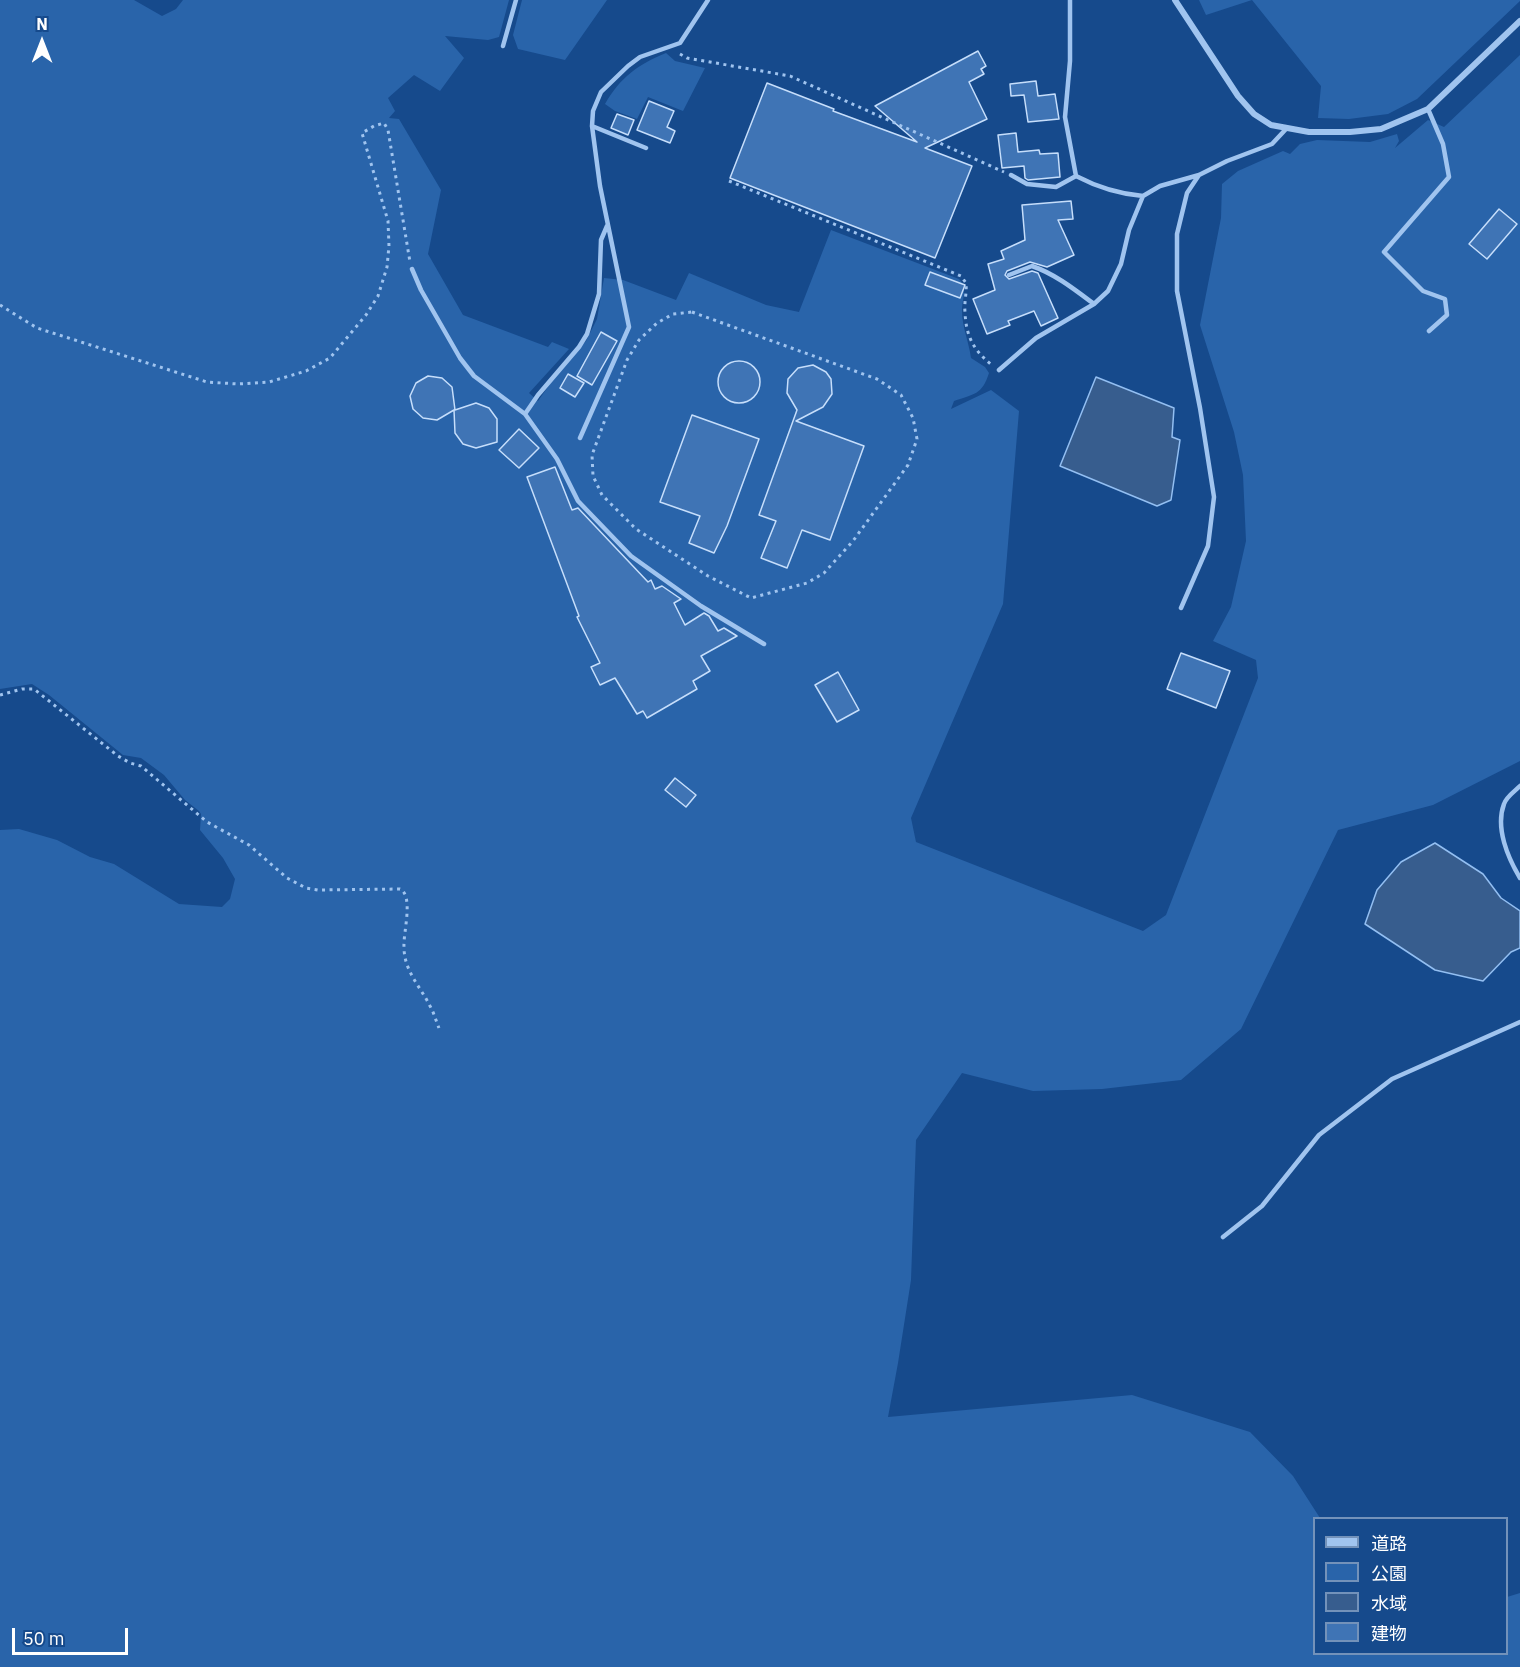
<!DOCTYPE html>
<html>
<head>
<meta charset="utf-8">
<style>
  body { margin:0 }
  #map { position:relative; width:1520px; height:1667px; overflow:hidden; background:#164a8c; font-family:"IBM Plex Sans","Noto Sans JP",sans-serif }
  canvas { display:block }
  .legend { position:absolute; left:1313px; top:1517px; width:195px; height:138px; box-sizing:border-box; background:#164a8c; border:2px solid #7392ba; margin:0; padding:8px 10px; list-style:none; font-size:18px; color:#fff }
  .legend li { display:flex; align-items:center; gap:12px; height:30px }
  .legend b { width:30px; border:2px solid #7392ba }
  .north { position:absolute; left:12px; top:12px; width:60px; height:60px; -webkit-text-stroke:4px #164a8c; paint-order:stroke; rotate:0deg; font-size:16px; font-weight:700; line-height:24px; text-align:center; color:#fff }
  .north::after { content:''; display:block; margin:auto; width:21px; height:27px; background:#fff; clip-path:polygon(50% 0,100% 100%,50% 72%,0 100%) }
  .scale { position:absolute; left:12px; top:1628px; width:116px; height:27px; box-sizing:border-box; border:3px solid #fff; border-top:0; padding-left:8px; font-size:18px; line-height:21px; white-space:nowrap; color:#fff; -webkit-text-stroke:4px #164a8c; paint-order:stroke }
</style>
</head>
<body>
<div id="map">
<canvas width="1520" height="1667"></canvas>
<ul class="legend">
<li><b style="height:8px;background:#a0c4ef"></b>道路</li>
<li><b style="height:16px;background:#2964aa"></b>公園</li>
<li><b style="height:16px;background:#375d8e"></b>水域</li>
<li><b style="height:16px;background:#3f74b5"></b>建物</li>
</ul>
<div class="north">N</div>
<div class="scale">50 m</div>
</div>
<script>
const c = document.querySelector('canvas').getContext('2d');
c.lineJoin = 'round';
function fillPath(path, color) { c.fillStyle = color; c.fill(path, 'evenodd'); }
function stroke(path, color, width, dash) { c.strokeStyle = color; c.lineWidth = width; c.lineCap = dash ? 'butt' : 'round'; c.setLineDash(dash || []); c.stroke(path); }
const green = new Path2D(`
  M0 0H134L162 16 176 9 183 0H509L499 37 488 40 445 36 464 58 440 91 414 75 388 98 395 111 389 118 399 119 441 190 428 254 463 315 548 347 552 342 569 349 529 393 538 401 557 374 586 341 597 319 604 278 623 280 676 300 689 273 766 305 799 312 831 230 959 279C968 288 962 300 962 311 962 327 969 342 971 358L985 367 989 373C982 395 974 394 954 401L951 409 991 390 1019 411 1003 604 911 818 916 842 1143 931 1166 915 1258 678 1256 660 1213 641 1231 607 1246 541 1243 475 1234 432 1200 325 1221 218 1222 184 1238 171 1283 151 1290 154 1300 144 1317 140 1370 142 1397 134 1399 141 1395 148 1428 120 1444 127 1520 55V761L1433 805 1338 830 1241 1029 1181 1080 1102 1089 1033 1091 962 1073 916 1140 911 1280 898 1363 888 1417 1132 1395 1250 1432 1293 1476 1320 1518H1314V1654H1506L1507 1597 1520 1593V1667H0V830L19 829 57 840 90 857 114 864 179 904 222 907 230 899 235 879 223 858 200 830 201 814 199 811 185 800 164 775 141 758 123 755 49 695 32 684 0 689Z
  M522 0H607L565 60 518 49 513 35Z
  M1199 0H1520V1L1417 99 1388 114 1349 119 1318 118 1321 86 1252 0 1206 15Z
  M666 53 675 61 705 68 683 111 648 97 637 119 615 111 605 104C621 77 637 65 666 53Z`);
const water = new Path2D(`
  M1096 377 1174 408 1172 437 1180 440 1171 500 1157 506 1060 466Z
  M1435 843 1483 874 1501 898 1520 911V948L1511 952 1483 981 1435 970 1365 924 1377 890 1401 862Z`);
const building = new Path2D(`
  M978 51 986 66 981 69 984 74 969 82 987 119 925 148 972 166 935 258 730 178 767 83 834 109 833 111 917 142 875 106Z
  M1036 81 1038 96 1055 94 1059 119 1028 122 1024 95 1011 96 1010 84Z
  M649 101 674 111 667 127 675 131 670 143 637 130Z
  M617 114 634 120 628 135 611 128Z
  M1016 133 1018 152 1039 150 1040 154 1058 153 1060 177 1028 180 1025 178 1024 166 1002 168 998 135Z
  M1071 201 1073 219 1058 220 1074 255 1047 267 1030 262 1007 271 1005 275 1009 279 1032 271 1038 273 1058 318 1041 326 1034 311 1008 321 1010 325 987 334 973 299 995 290 988 264 1004 259 1001 251 1025 240 1022 205Z
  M1499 209 1517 224 1487 259 1469 244Z
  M930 272 965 285 960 298 925 285Z
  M601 332 617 341 592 385 577 376Z
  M718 382a21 21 0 1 1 42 0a21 21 0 1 1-42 0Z
  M813 365 826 372 831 379 832 394 823 407 796 421 864 446 830 540 802 530 787 568 761 558 776 521 759 515 797 410 787 393 788 379 798 368Z
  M568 374 584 383 575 397 560 388Z
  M428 376 442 378 452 387 455 410 476 403 489 408 497 419V442L476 448 463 444 455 433 454 410 437 420 423 418 413 409 410 396 416 383Z
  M692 415 759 439 727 526 714 553 689 543 700 516 660 502Z
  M519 429 539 448 519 468 499 450Z
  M555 467 572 510 578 508 648 582 651 580 655 589 662 586 681 599 674 603 685 625 704 613 709 616 718 631 724 628 737 636 701 656 710 671 693 681 697 689 647 718 643 711 637 714 615 678 600 685 591 667 600 663 577 617 579 616 527 477Z
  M1181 653 1230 671 1216 708 1167 689Z
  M838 672 859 710 837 722 815 685Z
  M675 778 696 795 686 807 665 790Z`);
const path = new Path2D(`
  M680 54 687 58 790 76 1004 172
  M729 181 961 276 966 283C967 293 964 302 965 312 966 337 974 351 993 366
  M0 305 37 328 207 382 238 384 269 382 306 371 330 358 366 315 378 296 387 267 389 246 388 221 362 133 374 126 384 123 388 130 410 262
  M692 312 877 379 901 395 913 418 917 439 908 465 853 541 824 573 807 583 751 598 708 576 636 529 602 495 593 476 592 455 627 360 639 340 657 323 673 314Z
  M0 695 22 689H34L118 756 130 763 141 766 207 822 249 845 287 878 306 888 318 890 400 889C414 896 403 933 404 947 404 971 420 986 430 1006 434 1013 436 1021 439 1028`);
const lane = new Path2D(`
  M1070 0V61L1065 117 1076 176
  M503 46 516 0
  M1428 109 1443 144 1449 177 1384 252 1423 291 1445 299 1447 315 1429 331
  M592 126 646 148
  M1011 175 1027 184 1056 187 1076 176
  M1076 176C1097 187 1119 194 1143 196
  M412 269 421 290 460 358 474 376 525 414 557 459 578 501 631 556 701 606 764 644
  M1009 275 1032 266C1055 274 1074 289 1094 304
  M999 370 1036 338 1094 304 1108 291 1121 264 1129 230 1143 196 1160 186 1199 175 1227 161 1272 144 1286 129
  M525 414 538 395 579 347 587 334 599 294 601 240 607 226
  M580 438 629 327 600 186 592 126 593 111 601 92 628 66 640 57 680 43 708 0
  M1181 608 1208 546 1214 497 1200 408 1177 291V234L1187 193 1199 175
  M1520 786C1515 791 1506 797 1504 804 1495 828 1508 858 1520 878
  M1223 1237 1262 1206 1319 1135 1392 1079 1520 1022`);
const street = new Path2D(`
  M1175 0 1238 96 1254 114 1271 125 1309 132H1350L1381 129 1428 109 1520 21`);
fillPath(green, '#2964aa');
fillPath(water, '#375d8e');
stroke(water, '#93bff2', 1.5);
fillPath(building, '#3f74b5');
stroke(building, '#c6defb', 1.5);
stroke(path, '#a0c4ef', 3, [3, 4.5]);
stroke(lane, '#a0c4ef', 4.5);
stroke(street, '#a0c4ef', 6);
</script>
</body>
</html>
